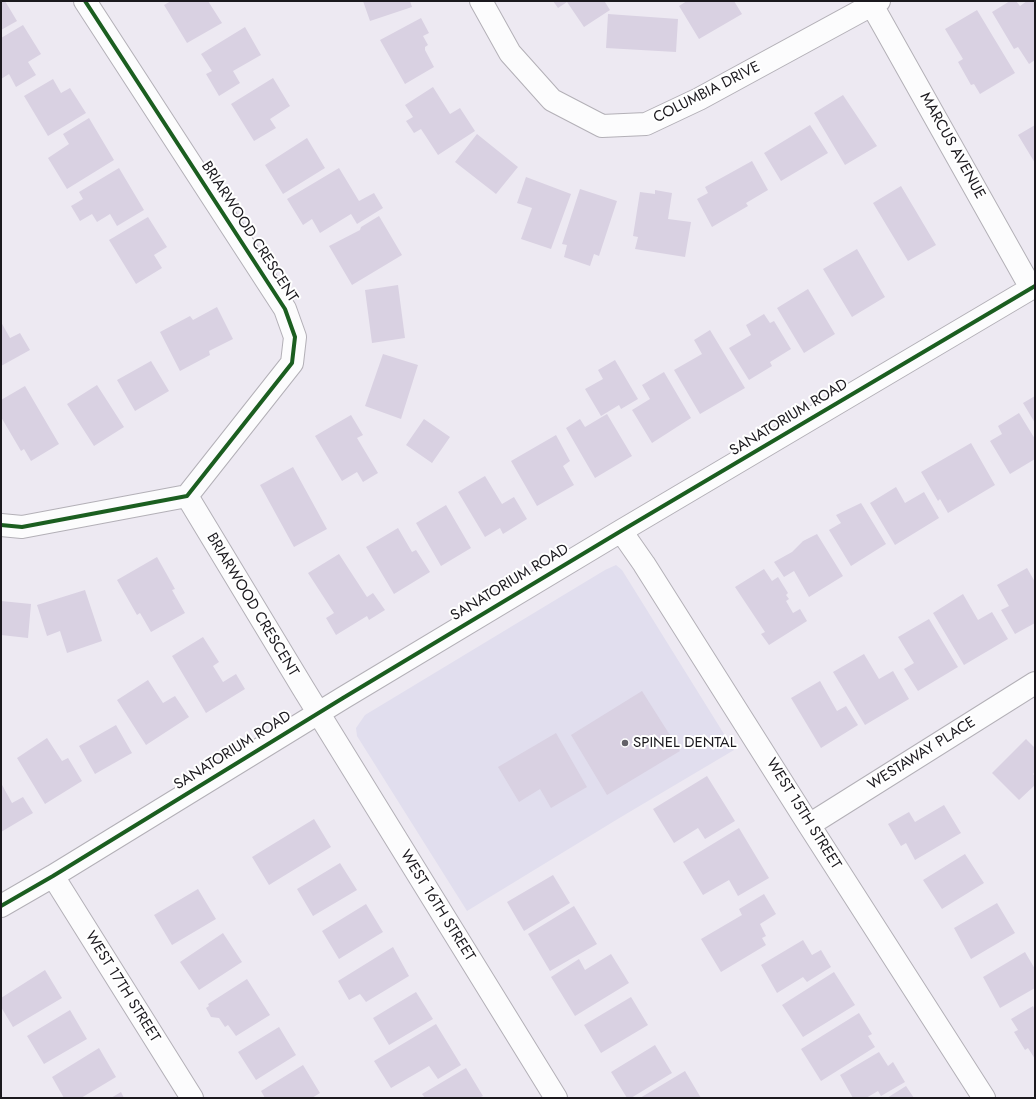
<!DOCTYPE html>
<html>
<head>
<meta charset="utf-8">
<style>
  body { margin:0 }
  #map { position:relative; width:1036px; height:1099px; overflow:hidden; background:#ede9f2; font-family:Jost,sans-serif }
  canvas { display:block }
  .frame { position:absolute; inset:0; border:2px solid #1b191e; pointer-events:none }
</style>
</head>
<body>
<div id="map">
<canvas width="1036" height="1099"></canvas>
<div class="frame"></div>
</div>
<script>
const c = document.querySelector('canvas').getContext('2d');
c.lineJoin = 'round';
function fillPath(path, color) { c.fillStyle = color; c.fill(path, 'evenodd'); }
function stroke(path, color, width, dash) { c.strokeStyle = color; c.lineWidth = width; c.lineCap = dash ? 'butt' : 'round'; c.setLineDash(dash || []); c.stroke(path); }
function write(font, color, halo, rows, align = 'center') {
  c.font = font + ' Jost,sans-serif'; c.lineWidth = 4; c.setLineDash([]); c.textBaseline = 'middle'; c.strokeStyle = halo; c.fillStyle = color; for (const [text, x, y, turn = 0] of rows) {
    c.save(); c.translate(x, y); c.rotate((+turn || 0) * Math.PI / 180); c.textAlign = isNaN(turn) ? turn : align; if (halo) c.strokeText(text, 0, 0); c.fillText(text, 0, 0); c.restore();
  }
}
const commercial = new Path2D(`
  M616 565 622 570 734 750 621 817 467 911 357 736 356 728 365 715 605 570Z`);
const building = new Path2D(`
  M1 1H5L17 21 1 30Z
  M171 1H208L222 23 187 43 164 5Z
  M363 1H410L412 7 370 21Z
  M553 1H606L605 2 610 10 584 27 567 2 558 8Z
  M687 1H734L742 14 699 39 679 6Z
  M1010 1H1016L1020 6 1027 1H1035V60L1029 64 1018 47 1014 49 992 12Z
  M977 10 1015 73 980 94 974 84 971 85 958 62 963 59 945 29Z
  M608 14 678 19 676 52 606 48Z
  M421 18 429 33 423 36 428 45 425 47V50L434 67 405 84 380 40Z
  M23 25 41 54 28 62 36 75 16 87 9 74 1 79V38Z
  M245 27 261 55 233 71 240 83 219 96 206 74 212 71 201 54Z
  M273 78 290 106 270 119 276 128 254 141 231 104Z
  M53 79 61 93 70 88 86 113 48 136 24 96Z
  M433 87 450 114 460 108 475 131 438 155 421 129 414 133 406 121 413 117 405 105Z
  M843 95 877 146 845 165 814 113Z
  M89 118 114 160 67 189 48 158 69 144 63 134Z
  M810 125 828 153 781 181 764 153Z
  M1035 125V163L1018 135Z
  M477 134 518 167 496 194 455 162Z
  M307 138 325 168 283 194 265 165Z
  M752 161 768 190 746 203 748 206 712 227 697 199 708 193 705 187Z
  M119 168 144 210 117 226 110 214 97 222 92 214 80 221 71 206 83 199 79 192Z
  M339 168 359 201 374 193 383 208 357 224 351 214 320 233 312 219 303 225 287 199Z
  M526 177 571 194 551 249 521 239 532 208 517 203Z
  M901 186 936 245 908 261 873 203Z
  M580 189 617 201 599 256 594 254 590 266 564 257 567 245 562 244Z
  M655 190 672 193 668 219 691 222 685 257 635 249 638 237 633 236 640 192 655 194Z
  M379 216 402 255 352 285 329 246 360 230 361 227Z
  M148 217 167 247 154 255 162 268 136 284 109 240Z
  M857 249 885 297 852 317 823 269Z
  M398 285 405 338 372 343 365 290Z
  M808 289 835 334 804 353 777 308Z
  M217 307 233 339 209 351 210 355 180 371 160 332 190 316 193 320Z
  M764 314 770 323 774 321 791 349 770 362 772 366 749 380 729 348 751 335 746 325Z
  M1 322 10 338 20 333 30 350 1 366Z
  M710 330 745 388 700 414 674 370 702 354 694 340Z
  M383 354 418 365 401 419 365 406Z
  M615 360 638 399 621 409 619 405 601 416 585 389 603 379 598 370Z
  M151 361 169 391 135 411 117 380Z
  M664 372 691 418 652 443 632 410 650 399 642 385Z
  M97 385 124 427 94 446 67 404Z
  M25 386 59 444 31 461 24 449 21 451 1 417V400Z
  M1035 396V423L1023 403Z
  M1019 413 1035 439V459L1010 474 990 441 1002 434 998 426Z
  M607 414 632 456 595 478 566 428 580 419 585 427Z
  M351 415 363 435 357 438 378 473 363 482 357 472 342 481 315 436Z
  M424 419 450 437 432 463 406 445Z
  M556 435 570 461 563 466 574 485 537 506 511 461Z
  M971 443 995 485 948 513 940 499 938 501 921 472Z
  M293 467 327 529 294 547 260 485Z
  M485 476 502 504 514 497 527 519 503 534 500 528 485 537 458 492Z
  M896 487 905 503 924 492 939 518 895 545 870 503Z
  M861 503 886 544 851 566 829 530 841 523 836 515Z
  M446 505 471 548 441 566 416 523Z
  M398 528 412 552 416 550 430 572 394 594 366 547Z
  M817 534 843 576 809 597 794 571 784 577 774 562 792 552 803 541Z
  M339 554 367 597 373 593 385 610 369 620 367 616 336 635 326 618 334 613 308 573Z
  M157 557 175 589 172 590 185 613 151 632 140 613 137 615 117 580Z
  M1027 568 1035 582V623L1015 634 1001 610 1009 606 997 585Z
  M764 569 772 581 778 577 788 593 786 595 789 599 786 601 793 613 800 609 807 621 769 645 761 634 765 632 735 587Z
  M85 590 102 641 67 653 60 631 47 636 37 605Z
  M963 594 978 620 992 612 1008 639 964 665 933 613Z
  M1 601 31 604 28 638 1 635Z
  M929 619 958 667 918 691 904 669 914 663 898 637Z
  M203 637 219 662 213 666 223 682 236 674 245 689 206 713 172 656Z
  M864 654 879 679 893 671 909 699 865 725 833 672Z
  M148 680 163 703 175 696 189 717 146 745 117 700Z
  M820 681 837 711 846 706 858 725 821 748 791 698Z
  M642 691 680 751 607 795 571 735Z
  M116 725 132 753 95 774 79 746Z
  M556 733 587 787 551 808 540 789 519 802 498 767Z
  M47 738 62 761 68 758 82 781 45 804 17 758Z
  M1026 739 1035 748V772L1033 774 1035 776V785L1019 800 992 773Z
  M707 776 735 821 705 839 698 828 674 843 653 809Z
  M1 783 12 803 23 797 33 813 1 832Z
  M944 805 961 833 915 860 906 843 901 846 888 824 909 812 915 822Z
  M314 819 331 847 269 885 252 857Z
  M739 828 769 878 738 896 729 880 703 895 683 862Z
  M965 854 984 883 942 909 923 880Z
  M340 863 357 890 313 916 297 889Z
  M553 875 570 903 524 931 507 902Z
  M198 889 216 919 172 945 154 915Z
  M764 894 776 914 760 924 766 936 762 938 766 945 721 972 701 939 742 915 739 909Z
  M997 903 1015 933 971 959 954 928Z
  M366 904 383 932 339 959 322 931Z
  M574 906 597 944 550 971 528 934Z
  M223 933 242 962 199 990 180 962Z
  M803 940 812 955 821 950 831 967 807 982 803 977 777 993 761 965Z
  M393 947 409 976 366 1002 360 994 349 1000 338 981Z
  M1025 952 1035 969V988L1000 1008 983 977Z
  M611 954 629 983 575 1016 551 977 579 959 585 970Z
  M45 970 62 998 13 1027 1 1007V998Z
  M834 972 855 1005 803 1037 782 1005Z
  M247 979 270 1015 236 1036 228 1025 225 1027 219 1018 211 1017 206 1008 209 1006 208 1004Z
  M416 992 433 1019 389 1045 373 1018Z
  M631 997 648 1025 601 1053 584 1025Z
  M1033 1006 1034 1008 1035 1007V1059L1028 1048 1025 1050 1014 1032 1018 1030 1011 1019Z
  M70 1010 87 1039 44 1064 27 1036Z
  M859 1013 872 1034 868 1036 875 1047 821 1081 801 1049Z
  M436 1024 461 1065 438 1079 429 1066 391 1088 374 1061Z
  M279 1027 296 1055 256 1080 238 1052Z
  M655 1045 672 1073 631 1098H627L611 1072Z
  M99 1048 116 1077 81 1098H64L52 1077Z
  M879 1052 888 1066 893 1062 905 1082 881 1096 878 1091 866 1098H853L840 1075Z
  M303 1065 320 1093 312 1098H265L261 1091Z
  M466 1068 483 1096 479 1098H425L422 1094Z
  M685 1071 701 1098H640Z
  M906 1086 914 1098H887Z
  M121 1092 124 1098H111Z`);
const street = new Path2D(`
  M481 1 510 53 552 100 602 126 646 124 699 99 879 1
  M872 5 1031 288
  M187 496 303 688 556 1098
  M1 525 22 527 187 496 292 363 295 337 285 309 85 1
  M621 531 644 564 809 825 984 1098
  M809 825 1035 683
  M53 876 192 1098
  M1 906 53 876 343 698 621 531 1035 286`);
const cycleway = new Path2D(`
  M1 525 22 527 187 496 292 363 295 337 285 309 85 1
  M1 906 53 876 343 698 621 531 1035 286`);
const markers = [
  [625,743,4,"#646268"]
];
const streetNames = [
  ["COLUMBIA DRIVE",707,93,-27],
  ["MARCUS AVENUE",952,146,61],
  ["BRIARWOOD CRESCENT",249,232,57],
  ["SANATORIUM ROAD",789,418,-31],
  ["SANATORIUM ROAD",510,583,-31],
  ["BRIARWOOD CRESCENT",252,605,59],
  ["SANATORIUM ROAD",233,751,-32],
  ["WESTAWAY PLACE",922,754,-32],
  ["WEST 15TH STREET",803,814,58],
  ["WEST 16TH STREET",437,906,58],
  ["WEST 17TH STREET",122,987,58]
];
const poiNames = [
  ["SPINEL DENTAL",633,743]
];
fillPath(commercial, '#e1deee');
fillPath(building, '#d9d1e2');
stroke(street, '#b3b0b7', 24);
stroke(street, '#fcfcfd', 22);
stroke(cycleway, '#1b5e20', 4);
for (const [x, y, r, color] of markers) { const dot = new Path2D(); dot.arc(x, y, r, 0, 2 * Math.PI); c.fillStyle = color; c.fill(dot); stroke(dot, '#fff', 1.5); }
write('15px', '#1b191e', '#fff', streetNames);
write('15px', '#1b191e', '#fff', poiNames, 'left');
</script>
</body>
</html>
